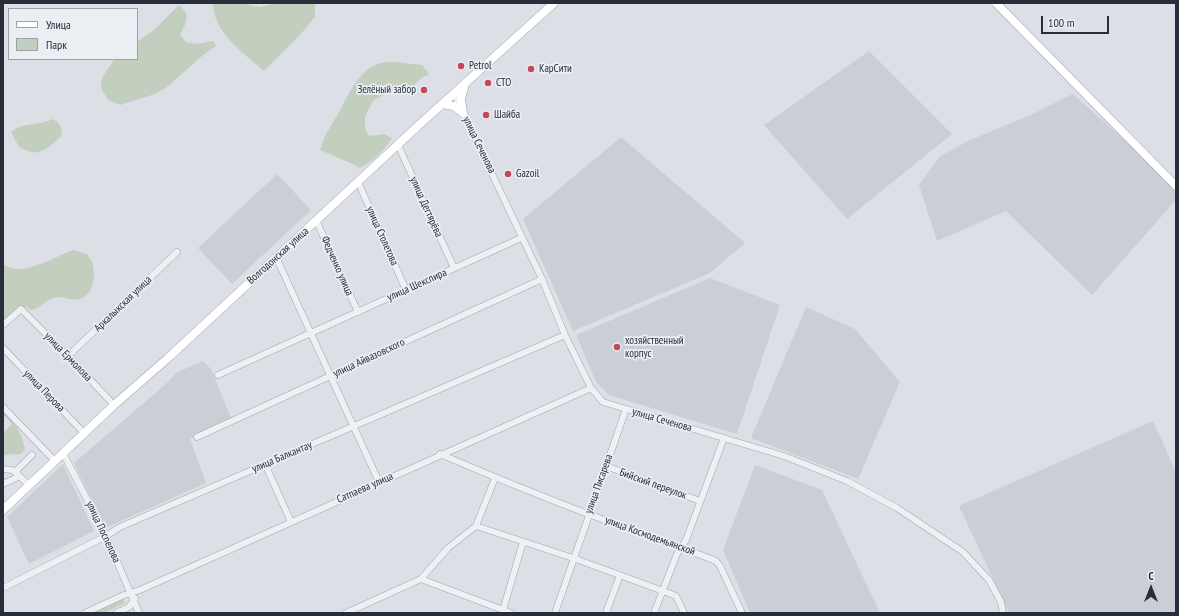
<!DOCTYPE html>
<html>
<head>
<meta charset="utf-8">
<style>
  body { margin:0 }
  #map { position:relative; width:1179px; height:616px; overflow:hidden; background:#dcdfe5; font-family:"PT Sans Narrow",sans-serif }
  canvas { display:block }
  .frame { position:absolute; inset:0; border:4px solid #272e3a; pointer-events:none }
  .legend { position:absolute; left:8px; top:8px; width:130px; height:52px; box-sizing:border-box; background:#ebeef3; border:1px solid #9da1a9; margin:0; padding:5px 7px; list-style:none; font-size:12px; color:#272e3a }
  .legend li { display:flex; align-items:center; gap:8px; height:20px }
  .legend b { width:20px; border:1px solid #9da1a9 }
  .north { position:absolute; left:1131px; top:568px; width:40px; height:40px; -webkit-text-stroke:3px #ebeef3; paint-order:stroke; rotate:0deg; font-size:11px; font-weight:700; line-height:16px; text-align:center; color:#272e3a }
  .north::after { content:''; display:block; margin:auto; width:14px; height:18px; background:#272e3a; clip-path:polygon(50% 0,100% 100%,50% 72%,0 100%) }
  .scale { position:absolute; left:1041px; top:16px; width:68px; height:18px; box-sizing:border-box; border:2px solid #272e3a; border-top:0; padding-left:5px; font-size:12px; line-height:14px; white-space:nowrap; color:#272e3a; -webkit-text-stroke:3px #ebeef3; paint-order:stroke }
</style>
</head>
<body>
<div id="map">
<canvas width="1179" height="616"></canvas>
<div class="frame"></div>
<ul class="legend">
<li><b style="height:5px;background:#fff"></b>Улица</li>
<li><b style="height:11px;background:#c2cebe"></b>Парк</li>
</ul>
<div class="north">С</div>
<div class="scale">100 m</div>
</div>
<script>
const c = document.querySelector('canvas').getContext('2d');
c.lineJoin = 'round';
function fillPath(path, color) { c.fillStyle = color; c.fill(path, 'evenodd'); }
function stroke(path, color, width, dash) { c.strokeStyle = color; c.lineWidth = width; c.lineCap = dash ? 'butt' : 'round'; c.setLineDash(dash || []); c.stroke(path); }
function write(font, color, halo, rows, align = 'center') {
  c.font = font + ' "PT Sans Narrow",sans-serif'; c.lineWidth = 3.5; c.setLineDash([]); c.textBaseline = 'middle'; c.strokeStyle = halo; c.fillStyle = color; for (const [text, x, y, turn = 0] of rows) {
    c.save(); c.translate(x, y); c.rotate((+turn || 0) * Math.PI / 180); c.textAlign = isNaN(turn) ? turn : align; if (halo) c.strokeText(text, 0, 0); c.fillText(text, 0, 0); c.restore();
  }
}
const built = new Path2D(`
  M869 51 952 134 847 219 764 125Z
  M1073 94 1176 187V200L1092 295 1006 211 937 241 919 185 939 157 968 141 1035 113Z
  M621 137 745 243 710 273 573 331 523 219Z
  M277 174 311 210 232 284 198 248Z
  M710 278 780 305 737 434 609 395 596 382 576 335Z
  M806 307 855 329 900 382 858 479 751 438Z
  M203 361 211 369 232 420 190 439 206 483 105 528 74 463 168 382 178 406 168 381 178 372Z
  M1153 421 1176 472V613H1009L959 506Z
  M63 464 94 531 29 564 7 517Z
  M755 465 822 490 880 613H750L723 550Z`);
const green = new Path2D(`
  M213 3H247L249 5 260 7 276 3H315V17L299 36 264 71C244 53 213 33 213 3Z
  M179 5C192 16 186 22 180 35L186 42 196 44 213 41 216 46 202 56 167 87 155 94 120 105 108 100 101 88 102 78 113 61 115 59H137V42L155 29Z
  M394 62 422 65 429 74 421 78 414 85 401 91H393L383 95 373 101 365 117V128L369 136 384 134 392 138C382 152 375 160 360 168L353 164 320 150C325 133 330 128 338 114 347 97 360 67 381 63 385 62 390 62 394 62Z
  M52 119C61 123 61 126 62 135 55 142 43 155 31 152 27 151 23 149 19 147L11 132C23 122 39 126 52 119Z
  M73 250 87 254C88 257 90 259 92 262 96 274 94 296 79 299 71 301 62 295 54 298 45 300 39 310 30 310L27 307 18 309 3 322V264C7 266 11 269 15 269 31 271 58 256 73 250Z
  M3 411C14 422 22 432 25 449L21 454C14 456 8 452 3 457V433L12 424 5 416 3 418Z
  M121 595 125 603 104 613H83Z`);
const minor = new Path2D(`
  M454 94 542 279 565 335 591 388 603 402 784 456 847 481 897 508 963 552 989 580 1001 602 1003 613
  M398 145 454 268
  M358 182 406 290
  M316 220 358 312
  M276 257 379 482
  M3 325 21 309 68 356 114 405
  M3 348 85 434
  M68 356 177 252
  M218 375 521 238
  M3 407 55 461
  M197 437 542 279
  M63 453 106 536 139 613
  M440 454C489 475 538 495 588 514 631 530 674 544 716 561L720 566 742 613
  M265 464 291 522
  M606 466 700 501
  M3 469 12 470 18 474
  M15 472 32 455
  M3 484 16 478 18 475 29 485
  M476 526 573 558 663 591 676 596 684 613
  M421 579 448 548 476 526 495 478
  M3 588 106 536 120 527 565 335
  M503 610 523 542
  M85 613 124 595 140 590 591 388
  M116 613 129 607 135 598
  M346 613 421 579 511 613
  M555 613 626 409
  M606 613 620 575
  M654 613 677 554 686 540 724 438`);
const major = new Path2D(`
  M996 3 1176 186
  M442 104 454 106 463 113
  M463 113 461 99 465 84
  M3 510 114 405 168 358 420 124 554 3`);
const markers = [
  [461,66,4,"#c24a59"],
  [531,69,4,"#c24a59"],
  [488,83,4,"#c24a59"],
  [424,90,4,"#c24a59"],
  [486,115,4,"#c24a59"],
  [508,174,4,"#c24a59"],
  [617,347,4,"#c24a59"]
];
const poiNames = [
  ["Petrol",469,66],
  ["КарСити",539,69],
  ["СТО",496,83],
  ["Зелёный забор",416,90,"right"],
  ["Шайба",494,115],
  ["Gazoil",516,174],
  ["хозяйственный",625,341],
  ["корпус",625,354]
];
const streetNames = [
  ["улица Сеченова",479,145,64],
  ["улица Дегтярёва",426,207,66],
  ["улица Столетова",382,236,66],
  ["Волгодонская улица",278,256,-42],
  ["Федченко улица",337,266,66],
  ["улица Шекспира",417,285,-24],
  ["Аркалыкская улица",123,304,-44],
  ["улица Ермолова",68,357,46],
  ["улица Айвазовского",369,358,-25],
  ["улица Перова",44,391,46],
  ["улица Сеченова",662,420,16],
  ["улица Балкантау",282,457,-23],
  ["улица Писарева",599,484,-70],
  ["Бийский переулок",653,484,20],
  ["Сатпаева улица",365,488,-24],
  ["улица Поспелова",103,532,65],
  ["улица Космодемьянской",650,536,20]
];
fillPath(built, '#cacfd6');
fillPath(green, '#c2cebe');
stroke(minor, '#a2a6ae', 7);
stroke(major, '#9da4b0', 9);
stroke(minor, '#eef0f4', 6);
stroke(major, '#fff', 8);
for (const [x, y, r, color] of markers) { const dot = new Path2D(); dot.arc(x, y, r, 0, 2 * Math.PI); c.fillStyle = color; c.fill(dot); stroke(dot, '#ebeef3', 1.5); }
write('11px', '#272e3a', '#ebeef3', poiNames, 'left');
write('11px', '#272e3a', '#ebeef3', streetNames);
</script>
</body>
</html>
